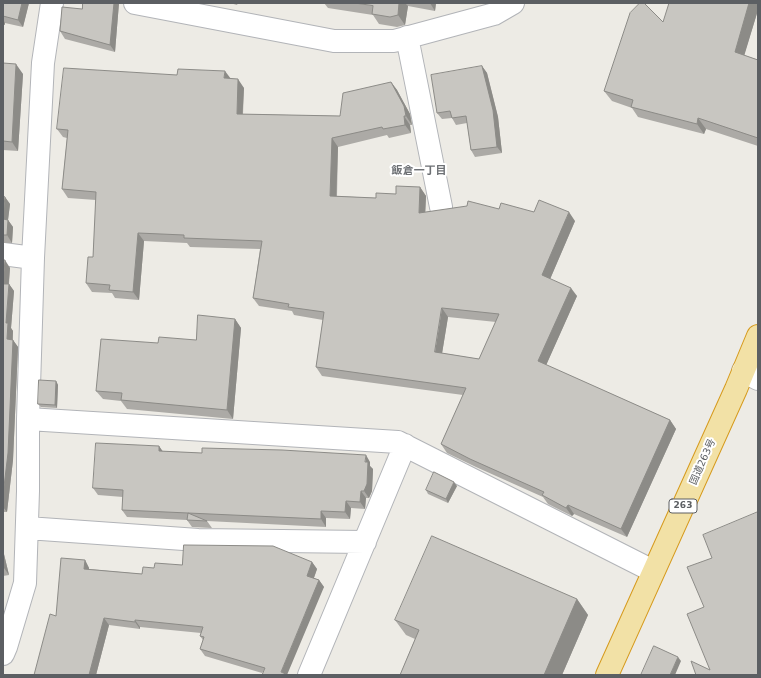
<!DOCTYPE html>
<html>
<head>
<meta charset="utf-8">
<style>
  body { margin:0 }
  #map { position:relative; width:761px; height:678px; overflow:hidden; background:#edebe5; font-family:"DejaVu Sans",sans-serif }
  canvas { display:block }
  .frame { position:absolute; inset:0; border:4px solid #5c5f63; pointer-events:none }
</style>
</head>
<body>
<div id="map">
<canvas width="761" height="678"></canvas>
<div class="frame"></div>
</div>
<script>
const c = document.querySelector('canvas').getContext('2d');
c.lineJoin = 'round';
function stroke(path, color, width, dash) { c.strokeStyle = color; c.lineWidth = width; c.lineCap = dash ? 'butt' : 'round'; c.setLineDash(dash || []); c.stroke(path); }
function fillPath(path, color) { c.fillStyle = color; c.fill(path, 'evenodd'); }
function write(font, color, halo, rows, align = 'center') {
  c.font = font + ' "DejaVu Sans","Noto Sans JP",sans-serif'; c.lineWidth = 4; c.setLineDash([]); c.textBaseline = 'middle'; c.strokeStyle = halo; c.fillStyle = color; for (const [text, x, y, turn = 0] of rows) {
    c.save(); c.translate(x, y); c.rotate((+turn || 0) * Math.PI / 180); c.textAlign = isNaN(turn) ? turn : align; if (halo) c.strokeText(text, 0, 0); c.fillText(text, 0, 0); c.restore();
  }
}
const minor = new Path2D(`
  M135 3 334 41H394L494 14 513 3
  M407 37 441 207
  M3 254 33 258
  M743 371 758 379
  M28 419 398 442 653 571
  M27 528 198 540 365 542
  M3 654 6 647 25 583 28 491V419L33 258 43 63 52 3
  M309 675 405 445`);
const trunk = new Path2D(`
  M607 675 736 389 758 336`);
const wall = new Path2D(`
  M3 3H29L23 27 5 23V25H3Z
  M83 3H119L115 52 65 39 60 31 82 9Z
  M230 3H238L237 5Z
  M324 3H436L435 11 408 6 405 25 397 27 379 24 373 15 328 8Z
  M758 3V10L744 55 758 60V146L706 129 704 134 638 117 632 108 612 101 604 91 663 22Z
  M3 63 23 74 18 151 3 150Z
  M482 66 487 73 498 117 502 153 475 157 471 150 467 123 456 125 452 118 442 119 437 113Z
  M230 79 244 88 243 114 340 116 391 82 397 90 410 114 412 125H410L411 133 389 138 387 135 338 147 337 196 376 198 396 194 420 187 426 196 425 212 499 209 534 212 575 221 550 279 577 296 546 365 670 420 676 429 627 537 574 514 572 516 548 504 543 497 476 467 447 453 441 444 463 395 322 376 316 367 323 320 294 315 292 311 259 306 253 298 260 249 190 247 187 243 144 241 139 300 115 298 112 293 92 292 86 283 93 257 96 200 68 198 62 189 67 138 63 137 57 129ZM448 317 496 322 479 359 442 353Z
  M3 196 5 197 10 204 8 220 13 227 12 243H3Z
  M3 260 10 268 9 284 14 291 11 328 13 331V340L18 347 13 460 7 512H3Z
  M235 319 241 328 233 419 127 409 121 401 103 399 96 391 158 343 196 340Z
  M56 381 58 385 57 408 41 407 38 404Z
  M159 446 162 451 370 462V466L373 469 372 491 369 498H366L365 509 351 508 350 519 326 518V527L207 521 212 528 192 527 187 520 127 517 122 510 123 497 98 495 93 488Z
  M457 486 448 503 428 494 426 490Z
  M3 550 9 575 3 576Z
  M85 560 89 568V569L142 574 154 568 182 565 312 562 317 569 314 578 319 580 324 587 262 673 205 656 200 649 203 640 200 636 201 633 140 627V629L109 625 96 675H34L56 616Z
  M577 599 588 615 562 675H400L415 639 406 635 395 620Z`);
const shadedWall = new Path2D(`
  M22 3H29L23 27 18 20Z
  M114 3H119L115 52 110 45Z
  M399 3H405L408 6 405 25 398 15Z
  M430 3H436L435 11Z
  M749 3H758V10L742 63 735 52Z
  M3 19 5 23V25L3 23Z
  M16 64 23 74 18 151 12 142Z
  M482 66 487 73 498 117 502 153 497 147Z
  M225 71 231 79 224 78Z
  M238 79 244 88 242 123 237 114Z
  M391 82 397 90 410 114 412 125 406 116Z
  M404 116 410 125 411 133 405 125Z
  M698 118 706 129 704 134 697 124Z
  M332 138 338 147 336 204 330 196Z
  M420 187 426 196 425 221 419 213Z
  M5 197 10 204 8 220 13 227 12 243 7 235 3 220Z
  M569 212 575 221 548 284 542 275Z
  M138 233 144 241 139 300 133 292Z
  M5 260 10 268 8 291 3 284Z
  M9 284 14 291 11 328 13 331 12 347 7 339 6 323Z
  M571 288 577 296 544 370 538 361Z
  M442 308 448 317 441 360 435 352Z
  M235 319 241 328 233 419 227 410Z
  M13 340 18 347 13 460 7 512 3 507V495Z
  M56 381 58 385 57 408 55 405Z
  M670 420 676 429 627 537 621 529Z
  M159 446 164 453 159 451Z
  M366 455 370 462V466L373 469 372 491 369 498 364 491Z
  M454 482 457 486 448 503 446 499Z
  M361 491 366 498 365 509 360 502Z
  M346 501 351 508 350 519 345 512Z
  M568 505 574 514 572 516 566 508Z
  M321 511 326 518V527L321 519Z
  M3 550 9 575 4 568 3 565Z
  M85 560 89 568V576L84 569Z
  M312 562 317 569 312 583 307 576Z
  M319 580 324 587 287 675 281 672Z
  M577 599 588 615 562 675H544Z
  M104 618 109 625 96 675H89Z
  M135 620 140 627V629L135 622Z
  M678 657 681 661 675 675H670Z`);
const building = new Path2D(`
  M3 3H22L18 20 3 16Z
  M83 3H114L110 45 60 31 62 7 82 9Z
  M355 3H399L398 15 390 17 372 14 373 6Z
  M640 3H644L663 22 669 3H749L735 52 758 60V138L698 118 697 124 631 107 633 100 604 91 630 13Z
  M3 63 16 64 12 142 3 141Z
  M482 66 493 110 497 147 471 150 466 116 452 118 450 111 437 113 431 75Z
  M64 68 177 75 178 69 225 71 224 78 238 79 237 114 340 116 343 93 391 82 404 106 406 116H404L405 125 383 129 382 127 332 138 330 196 376 198V193L396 194V186L420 187 419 213 467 206 468 201 499 209 501 203 534 212 539 200 569 212 542 275 571 288 538 361 670 420 621 529 568 505 566 508 542 495 544 492 470 459 441 444 466 388 316 367 324 312 288 307 289 304 253 298 262 241 184 238V235L138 233 133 292 109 290 110 285 86 283 88 257H93L96 192 62 189 68 130 57 129ZM442 308 499 314 479 359 435 352Z
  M3 196 5 197 3 214Z
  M3 219 8 220 7 235H3Z
  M3 260H5L3 284H9L6 323H8L7 339 13 340 8 453 3 495Z
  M198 315 235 319 227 410 121 400 122 393 96 391 101 339 158 343 159 337 196 340Z
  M39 380 56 381 55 405 38 404Z
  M96 443 159 446V451L202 453V448L282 450 366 455 365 462H368L367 484 364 491H361L360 502 346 501 345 512 321 511V519L188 513 207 521 187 520 188 513 122 510 123 490 93 488Z
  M434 472 454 482 446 499 426 490Z
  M758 512V675H696L691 661 710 670 687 614 704 607 687 567 712 558 703 535Z
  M432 536 577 599 544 675H400L419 630 395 620Z
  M184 545 273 546 312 562 307 576 319 580 281 672 288 675H262L265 668 200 649 204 637 200 636 203 627 135 620V622L104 618 89 675H34L50 614 56 616 61 558 85 560 84 569 142 574 143 567 154 568 155 563 182 565Z
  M654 646 678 657 670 675H641Z`);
const shields = [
  [683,506,28]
];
const shieldNames = [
  ["263",683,506]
];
const streetNames = [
  ["国道263号",703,462,-66]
];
const neighbourhoodNames = [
  ["飯倉一丁目",419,171]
];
stroke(minor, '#b2b4b8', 24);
stroke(trunk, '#d69a1c', 24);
stroke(minor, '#fff', 22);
stroke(trunk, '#f2e1a6', 22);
fillPath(wall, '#acaaa6');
fillPath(shadedWall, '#8c8b87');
fillPath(building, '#c8c6c1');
stroke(building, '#8c8b87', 1);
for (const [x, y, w] of shields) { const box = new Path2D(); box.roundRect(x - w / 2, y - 7, w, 14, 3); c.fillStyle = '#fff'; c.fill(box); stroke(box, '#5c5f63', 1); }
write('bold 9px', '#5c5f63', null, shieldNames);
write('10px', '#5c5f63', '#fff', streetNames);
write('bold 11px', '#6e7175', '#fff', neighbourhoodNames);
</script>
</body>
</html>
